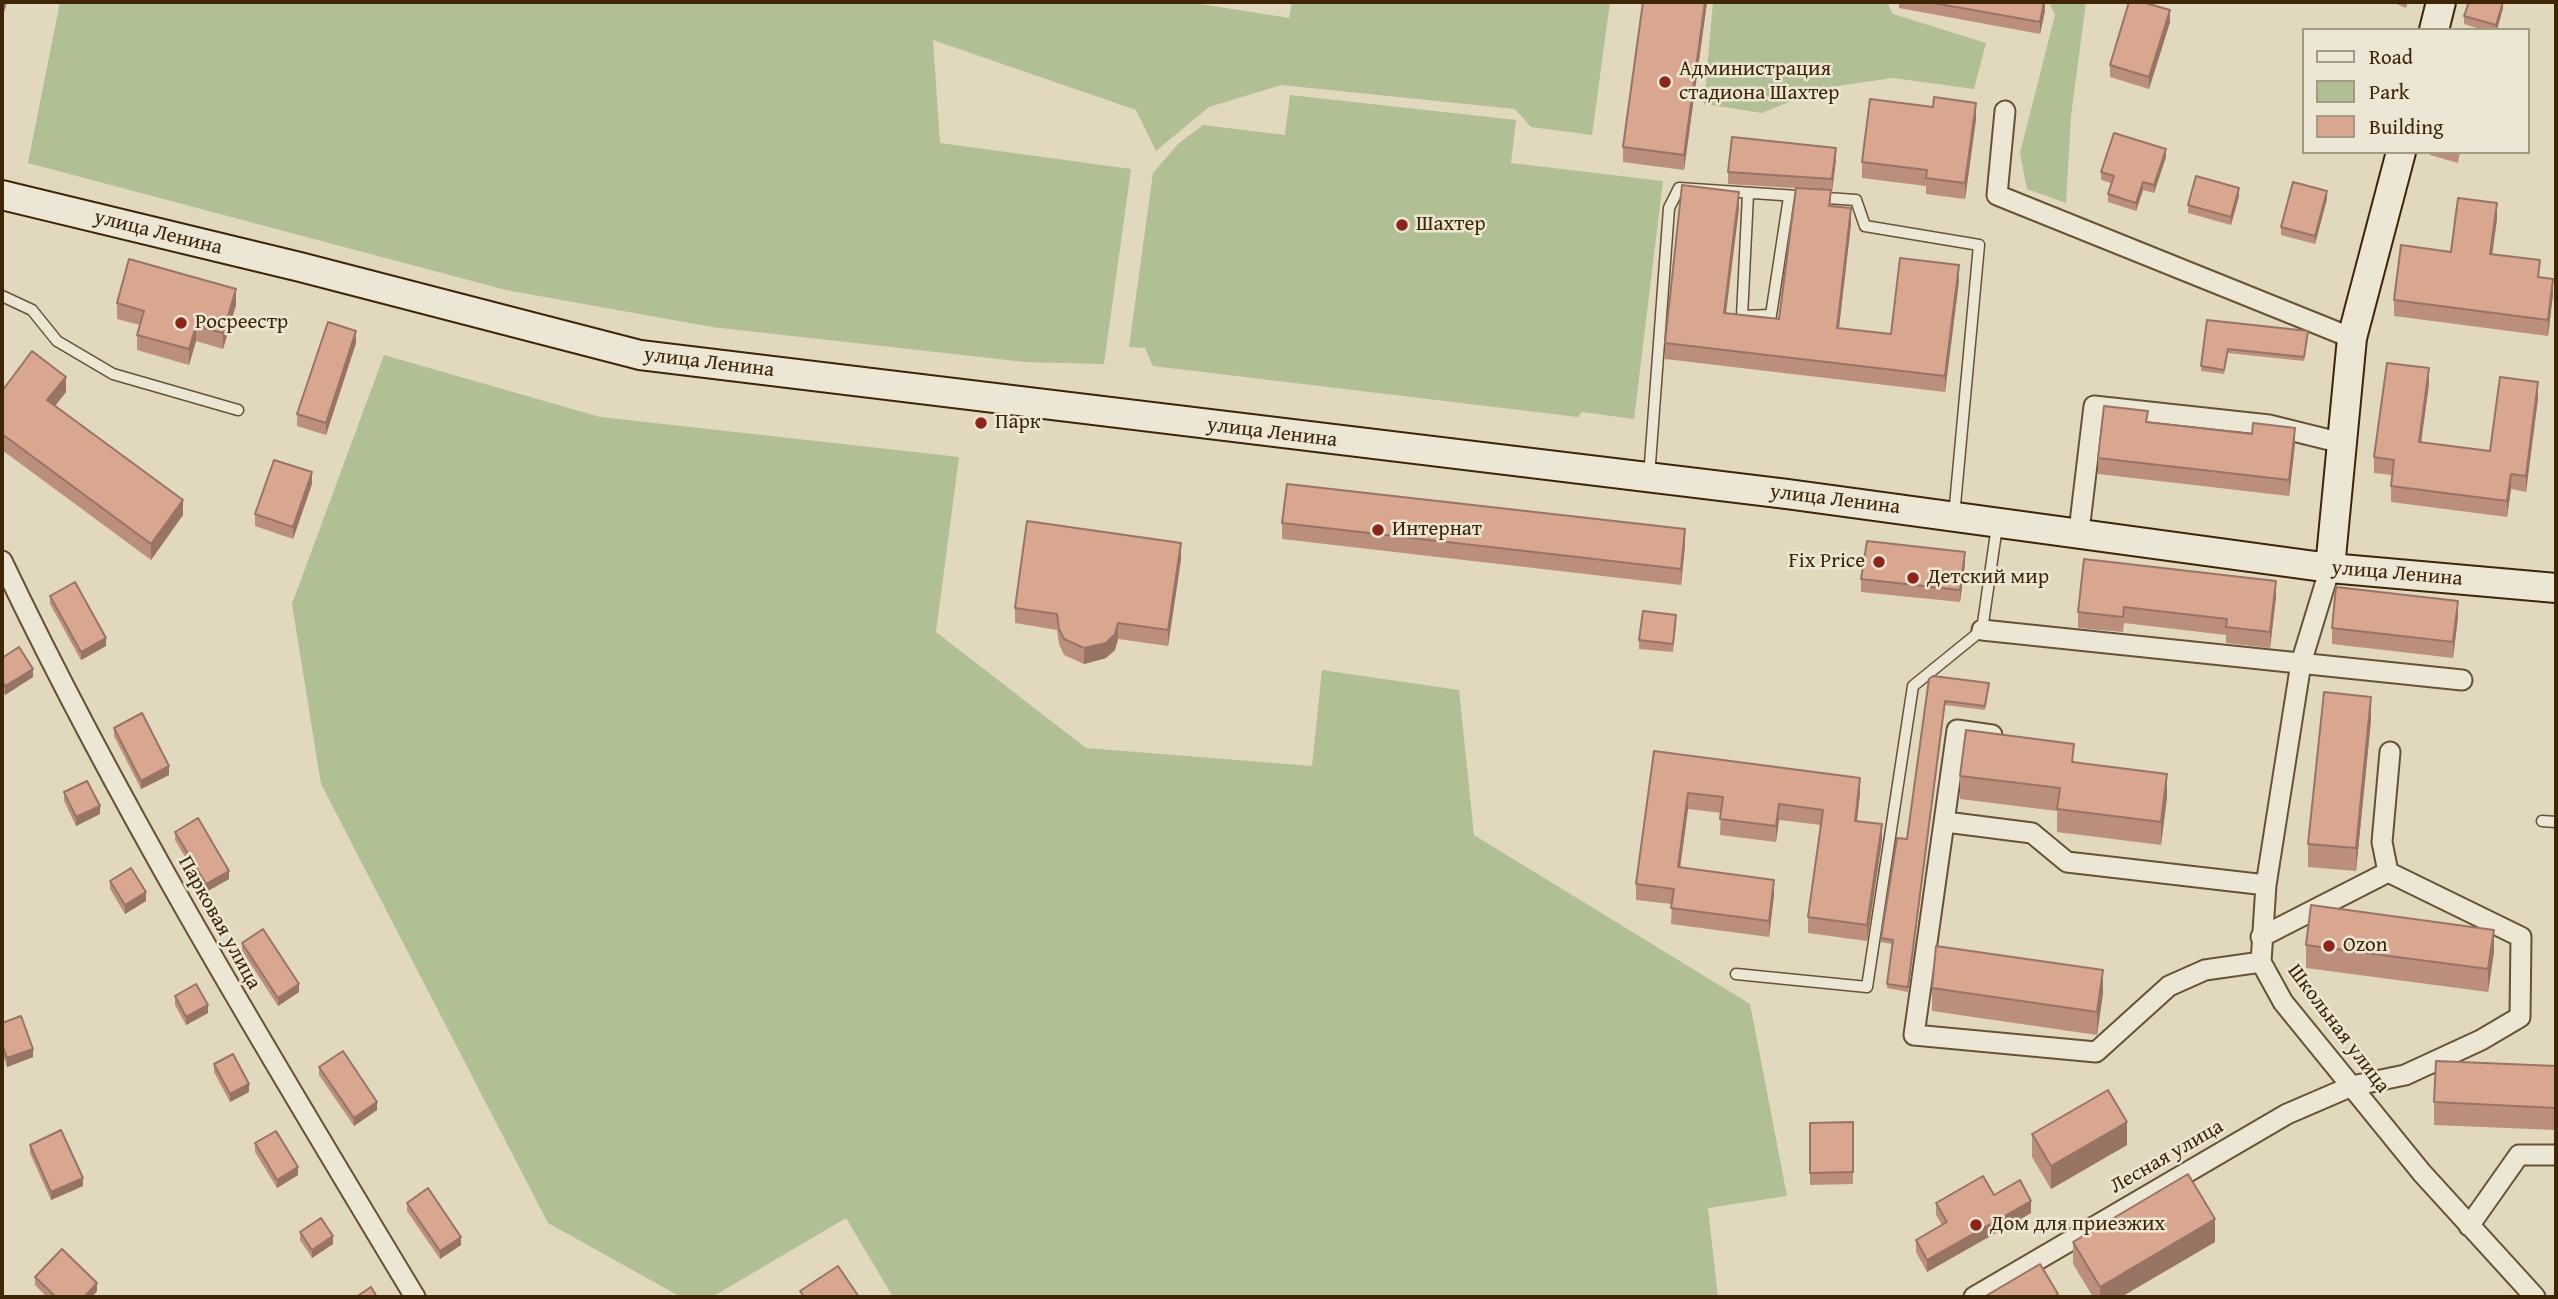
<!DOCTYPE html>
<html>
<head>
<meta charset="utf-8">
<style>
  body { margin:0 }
  #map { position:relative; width:2558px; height:1299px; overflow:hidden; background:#e2d8be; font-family:"Gentium Book Plus",serif }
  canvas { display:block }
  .frame { position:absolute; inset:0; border:4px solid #3e2505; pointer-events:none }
  .legend { position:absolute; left:2302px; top:28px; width:228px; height:126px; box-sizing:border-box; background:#ece6d5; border:2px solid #a69982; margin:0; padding:9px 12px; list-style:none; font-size:21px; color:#3e2505 }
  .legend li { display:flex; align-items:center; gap:14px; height:35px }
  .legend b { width:35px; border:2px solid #a69982 }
</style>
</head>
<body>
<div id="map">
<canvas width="2558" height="1299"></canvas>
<div class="frame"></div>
<ul class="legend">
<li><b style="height:9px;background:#ece6d5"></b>Road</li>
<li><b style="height:19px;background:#b0bf94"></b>Park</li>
<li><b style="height:19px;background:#d9a690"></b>Building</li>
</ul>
</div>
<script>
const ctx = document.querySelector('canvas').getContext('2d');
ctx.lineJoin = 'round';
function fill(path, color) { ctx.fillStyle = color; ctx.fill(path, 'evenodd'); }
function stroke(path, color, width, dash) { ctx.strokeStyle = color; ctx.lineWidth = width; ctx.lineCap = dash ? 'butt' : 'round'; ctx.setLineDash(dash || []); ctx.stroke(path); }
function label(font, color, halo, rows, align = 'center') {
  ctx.font = font + ' "Gentium Book Plus",serif'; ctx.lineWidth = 5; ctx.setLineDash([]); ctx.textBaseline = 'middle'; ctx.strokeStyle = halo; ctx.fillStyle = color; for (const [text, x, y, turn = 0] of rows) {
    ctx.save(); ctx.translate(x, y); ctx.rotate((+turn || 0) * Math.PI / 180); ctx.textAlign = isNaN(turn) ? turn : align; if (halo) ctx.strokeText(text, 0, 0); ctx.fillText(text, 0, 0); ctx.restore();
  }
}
fill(new Path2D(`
  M60 2H1188L1289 18 1292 2H1610L1592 135 1531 127 1515 109 1281 85 1209 107 1156 151 1136 110 933 40 940 143 1131 169 1104 364 1025 362 712 327 506 290 28 163Z
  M1713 2H1887L1893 14 1986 43 1974 89 1893 78 1823 88 1762 113 1704 104Z
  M2049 2H2086L2071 116 2066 203 2027 189 2020 153 2055 15Z
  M1290 95 1516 120 1511 163 1663 181 1634 419 1582 412 1578 417 1153 366 1145 348 1129 347 1153 173 1178 144 1203 125 1285 135Z
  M384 355 600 417 959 457 936 632 1086 748 1312 766 1322 670 1459 690 1474 835 1750 1004 1787 1196 1708 1208 1718 1297H893L846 1218 712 1297H681L548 1223 321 784 292 604Z`), '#b0bf94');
const lane = new Path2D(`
  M1748 194 1742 316 1771 315 1789 197
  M2 296 32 310 57 341 113 374 238 410
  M1649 477 1669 208 1679 188 1856 200 1865 226 1979 245 1954 516
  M2542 821 2556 822
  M1736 974 1867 987 1913 686 1982 630 1997 526`);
const street = new Path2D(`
  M2005 111 1997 195 2352 338
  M2079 531 2094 406 2269 425 2342 443
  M2 561C123 815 270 1056 415 1297
  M2330 568 2301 663 2266 885 2261 962 2283 1002 2422 1173 2535 1297
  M1982 630 2462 680
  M1992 735 1957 730 1914 1035 2096 1052 2169 986 2205 970 2261 962
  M1946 822 2032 833 2067 862 2266 885
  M2261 937 2388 872
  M2469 1226 2519 1155H2556
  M1974 1297 2287 1114 2352 1086 2405 1075 2481 1040 2520 1017 2521 937 2388 872 2382 842 2390 752`);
const secondary = new Path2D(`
  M2434 30 2441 2
  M2 195 300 267 640 355 1787 494 2330 568 2556 588
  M2330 568 2352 338 2401 152`);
stroke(lane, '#675233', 13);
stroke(street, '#675233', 23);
stroke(secondary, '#3e2505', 32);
stroke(lane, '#ece6d5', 10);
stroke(street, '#ece6d5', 19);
stroke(secondary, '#ece6d5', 28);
fill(new Path2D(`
  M1643 2H1707L1684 170 1623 162V147Z
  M1899 2H2045V11L2040 34 1899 8Z
  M2392 2H2408L2406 8Z
  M2503 2V8L2497 30H2483L2464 24V16Z
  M2170 22 2149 89 2110 77V65Z
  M1933 107 1976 119 1965 199 1926 194V186L1862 178V162Z
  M2430 152H2460L2458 163 2430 155Z
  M2166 157 2154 193 2143 190 2136 211 2108 202V194L2111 183 2101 180V172Z
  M1836 160 1832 191H1831V206L1851 224 1839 328 1891 334 1959 281 1945 392 1665 359V343L1739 208 1726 313 1779 319 1795 188 1728 184V172Z
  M2239 196 2231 225 2188 213V205Z
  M2327 199 2315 244 2281 235V227Z
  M2497 219 2492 254 2540 277 2553 294 2548 336 2394 316V300L2451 252Z
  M117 303 236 305 223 349 196 341 189 365 137 350V335L140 325 117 319Z
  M2207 320 2308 335 2304 361 2228 353 2224 374 2201 371Z
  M356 343 326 435 297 426V414Z
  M2429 384 2421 442 2490 451 2538 398 2526 492 2511 489 2507 517 2391 502V486L2392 475 2374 473V457Z
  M2 391 66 392 55 406 183 515 151 560 2 450Z
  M2148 422 2295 444 2289 496 2098 474V458Z
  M312 484 293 539 255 526V514Z
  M1282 523 1685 545 1681 585 1282 539Z
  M1181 559 1168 646 1118 639 1115 650 1106 658 1084 664 1064 655 1059 644 1057 630 1015 623V608Z
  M2084 559 2276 597 2270 648 2226 643V635L2124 623 2123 632 2078 628V612Z
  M1965 564 1960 602 1861 592V579Z
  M50 596 106 646 81 660 50 604Z
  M2458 617 2453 658 2332 644V628Z
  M1676 623 1673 652 1639 649V640Z
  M2 658 33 677 5 695 2 688Z
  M1929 679 1989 687 1985 710 1945 705 1908 992 1887 988 1892 944 1881 942V938L1907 839Z
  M2371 720 2356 871 2308 867V844Z
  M114 728 169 775 141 789 114 736Z
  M1654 751 1860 794 1857 821 1882 840 1867 941 1808 933V917L1821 825 1779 820 1776 842 1720 835 1721 813 1688 809 1680 867 1774 895 1769 937 1671 924 1672 904 1636 900V884Z
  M2074 763 2167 797 2161 845 2057 832V811L1960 799V776Z
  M64 792 100 814 76 826 64 801Z
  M175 832 229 879 206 892 175 840Z
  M110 881 146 901 125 914 110 889Z
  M242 943 299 992 278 1006 242 951Z
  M2306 945 2494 952 2488 992 2306 968Z
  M1932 988 2103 993 2097 1035 1932 1011Z
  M175 996 208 1013 186 1025 175 1005Z
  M2 1023 33 1057 7 1067 2 1052Z
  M214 1064 249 1092 230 1102 214 1072Z
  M2556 1066V1130L2434 1125V1102Z
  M319 1067 377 1110 354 1126 319 1075Z
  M1853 1122V1184L1810 1185V1123Z
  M2032 1134 2127 1145 2051 1189 2032 1157Z
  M255 1143 298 1175 277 1188 255 1152Z
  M30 1145 83 1186 51 1200 30 1153Z
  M1994 1195 2031 1213 1927 1272 1916 1252V1240L1942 1225 1936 1215V1203Z
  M407 1203 461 1245 440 1259 407 1211Z
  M300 1232 333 1244 312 1258 300 1240Z
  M2073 1242H2215L2121 1297H2093L2073 1264Z
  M35 1277 97 1291 92 1297H47L35 1285Z`), '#bb8f7c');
fill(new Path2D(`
  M4 2H7L2 20V8Z
  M1705 2H1707L1684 170V155Z
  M2045 2V11L2040 34V22Z
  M2503 2V8L2497 30H2496V25Z
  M2170 10V22L2149 89V77Z
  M1976 103V119L1965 199V183Z
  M1836 148V160L1832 191V179Z
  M2166 149V157L2154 193V185Z
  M2143 182V190L2136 211V203Z
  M2239 188V196L2231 225V217Z
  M2327 191V199L2315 244V236Z
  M1739 192V208L1724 328V313Z
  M2497 203V219L2490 270V254Z
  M1851 208V224L1837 344V328Z
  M1959 265V281L1945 392V376Z
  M2553 279V294L2548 336V320Z
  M236 289V305L223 349V333Z
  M196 326V341L189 365V349Z
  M356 331V343L326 435V423Z
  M2429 368V384L2419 457V442Z
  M66 377V392L47 416V400Z
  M2538 382V398L2526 492V476Z
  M2295 428V444L2289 496V480Z
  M312 472V484L293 539V527Z
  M2511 474V489L2507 517V501Z
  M183 500V515L151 560V544Z
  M1685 529V545L1681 585V569Z
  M1181 543V559L1168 646V630Z
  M1965 552V564L1960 602V590Z
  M2276 581V597L2270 648V632Z
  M2458 601V617L2453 658V642Z
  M1118 623V639L1115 650 1106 658 1084 664V648Z
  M106 638V646L81 660V652Z
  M33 669V677L5 695V686Z
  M2371 697V720L2356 871V848Z
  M169 766V775L141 789V781Z
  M2167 774V797L2161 845V822Z
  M1860 778V794L1855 837V821Z
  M1688 793V809L1678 883V867Z
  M1779 804V820L1776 842V826Z
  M100 806V814L76 826V817Z
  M1882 824V840L1867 941V925Z
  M229 871V879L206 892V884Z
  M1774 880V895L1769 937V921Z
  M146 892V901L125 914V905Z
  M2494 930V952L2488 992V969Z
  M2103 970V993L2097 1035V1012Z
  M299 984V992L278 1006V998Z
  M208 1005V1013L186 1025V1017Z
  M33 1049V1057L7 1067V1058Z
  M249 1084V1092L230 1102V1094Z
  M377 1102V1110L354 1126V1118Z
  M2127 1122V1145L2051 1189V1166Z
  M298 1167V1175L277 1188V1180Z
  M83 1178V1186L51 1200V1192Z
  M2031 1201V1213L1927 1272V1260Z
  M2215 1219V1242L2121 1297H2100V1287Z
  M333 1236V1244L312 1258V1250Z
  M461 1237V1245L440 1259V1251Z
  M97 1283V1291L92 1297H84Z`), '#987465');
const building = new Path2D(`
  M1643 2H1705L1684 155 1623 147Z
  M1928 2H2044L2040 22Z
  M2129 2H2142L2170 10 2149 77 2110 65Z
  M2469 2H2503L2496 25 2464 16Z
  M1934 97 1976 103 1965 183 1926 178 1927 170 1862 162 1870 99 1933 107Z
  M2114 133 2166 149 2154 185 2143 182 2136 203 2108 194 2114 176 2101 172Z
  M1732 137 1836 148 1832 179 1728 172Z
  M2196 176 2239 188 2231 217 2188 205Z
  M2293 182 2327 191 2315 236 2281 227Z
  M1682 185 1739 192 1724 313 1779 319 1796 188 1831 190 1829 206 1851 208 1837 328 1891 334 1900 258 1959 265 1945 376 1665 343Z
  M2458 198 2497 203 2490 254 2540 260 2538 277 2553 279 2548 320 2394 300 2401 245 2451 252Z
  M129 259 236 289 223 333 196 326 189 349 137 335 144 311 117 303Z
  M2207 320 2308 331 2304 357 2228 349 2224 370 2201 366Z
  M328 322 356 331 326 423 297 414Z
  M32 351 66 377 47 400 183 500 151 544 2 434V391Z
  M2387 363 2429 368 2419 442 2490 451 2500 377 2538 382 2526 476 2511 474 2507 501 2391 486 2394 460 2374 457Z
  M2104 406 2148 411 2146 422 2252 434 2253 423 2295 428 2289 480 2098 458Z
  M274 460 312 472 293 527 255 514Z
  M1287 484 1685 529 1681 569 1282 523Z
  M1027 521 1181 543 1168 630 1118 623 1115 634 1106 643 1084 648 1064 639 1059 629 1057 614 1015 608Z
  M1867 541 1965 552 1960 590 1861 579Z
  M2084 559 2276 581 2270 632 2226 627 2227 619 2124 607 2123 617 2078 612Z
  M75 582 106 638 81 652 50 596Z
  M2336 587 2458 601 2453 642 2332 628Z
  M1643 611 1676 615 1673 644 1639 640Z
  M19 647 33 669 5 686 2 680V658Z
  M1933 676 1989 683 1985 706 1945 701 1908 987 1887 984 1893 940 1881 938 1897 838 1907 839 1929 679Z
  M2324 692 2371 697 2356 848 2308 844Z
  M142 713 169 766 141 781 114 728Z
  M1966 730 2074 744 2072 762 2167 774 2161 822 2057 809 2060 788 1960 776Z
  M1654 751 1860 778 1855 821 1882 824 1867 925 1808 917 1823 810 1779 804 1776 826 1720 819 1723 797 1688 793 1678 867 1774 880 1769 921 1671 908 1674 889 1636 884Z
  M87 781 100 806 76 817 64 792Z
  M198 818 229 871 206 884 175 832Z
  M131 868 146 892 125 905 110 881Z
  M2311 905 2494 930 2488 969 2306 945Z
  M263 929 299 984 278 998 242 943Z
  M1936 946 2103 970 2097 1012 1932 988Z
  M196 984 208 1005 186 1017 175 996Z
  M21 1016 33 1049 7 1058 2 1044V1023Z
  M343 1051 377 1102 354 1118 319 1067Z
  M233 1054 249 1084 230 1094 214 1064Z
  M2436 1061 2556 1066V1108L2434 1102Z
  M2108 1090 2127 1122 2051 1166 2032 1134Z
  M1853 1122V1172L1810 1173V1123Z
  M61 1130 83 1178 51 1192 30 1145Z
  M276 1131 298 1167 277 1180 255 1143Z
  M2188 1174 2215 1219 2100 1287 2073 1242Z
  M1983 1176 1994 1195 2020 1180 2031 1201 1927 1260 1916 1240 1947 1222 1936 1203Z
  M428 1188 461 1237 440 1251 407 1203Z
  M321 1218 333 1236 312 1250 300 1232Z
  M62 1249 97 1283 84 1297H56L35 1277Z
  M2040 1264 2058 1294 2053 1297H1984Z
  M838 1266 859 1297H804L800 1291Z
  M371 1287 377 1297H356Z`);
fill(building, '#d9a690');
stroke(building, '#987465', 2);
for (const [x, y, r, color] of [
  [1665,82,7,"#8f2418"],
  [1402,225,7,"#8f2418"],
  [181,323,7,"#8f2418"],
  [981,423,7,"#8f2418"],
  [1378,530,7,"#8f2418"],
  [1879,562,7,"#8f2418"],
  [1913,578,7,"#8f2418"],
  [2329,946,7,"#8f2418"],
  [1976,1225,7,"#8f2418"]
]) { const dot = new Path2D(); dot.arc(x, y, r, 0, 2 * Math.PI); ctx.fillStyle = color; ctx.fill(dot); stroke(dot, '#ece6d5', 2.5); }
label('21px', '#3e2505', '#ece6d5', [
  ["Администрация",1679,70],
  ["стадиона Шахтер",1679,94],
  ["Шахтер",1416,225],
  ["Росреестр",195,323],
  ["Парк",995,423],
  ["Интернат",1392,530],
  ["Fix Price",1865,562,"right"],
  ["Детский мир",1927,578],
  ["Ozon",2343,946],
  ["Дом для приезжих",1990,1225]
], 'left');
label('21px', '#3e2505', '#ece6d5', [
  ["улица Ленина",158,233,14],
  ["улица Ленина",709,363,7],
  ["улица Ленина",1272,433,7],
  ["улица Ленина",1835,500,7],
  ["улица Ленина",2397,574,5],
  ["Парковая улица",219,923,61],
  ["Школьная улица",2338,1029,53],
  ["Лесная улица",2167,1157,-30]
]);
</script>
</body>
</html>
